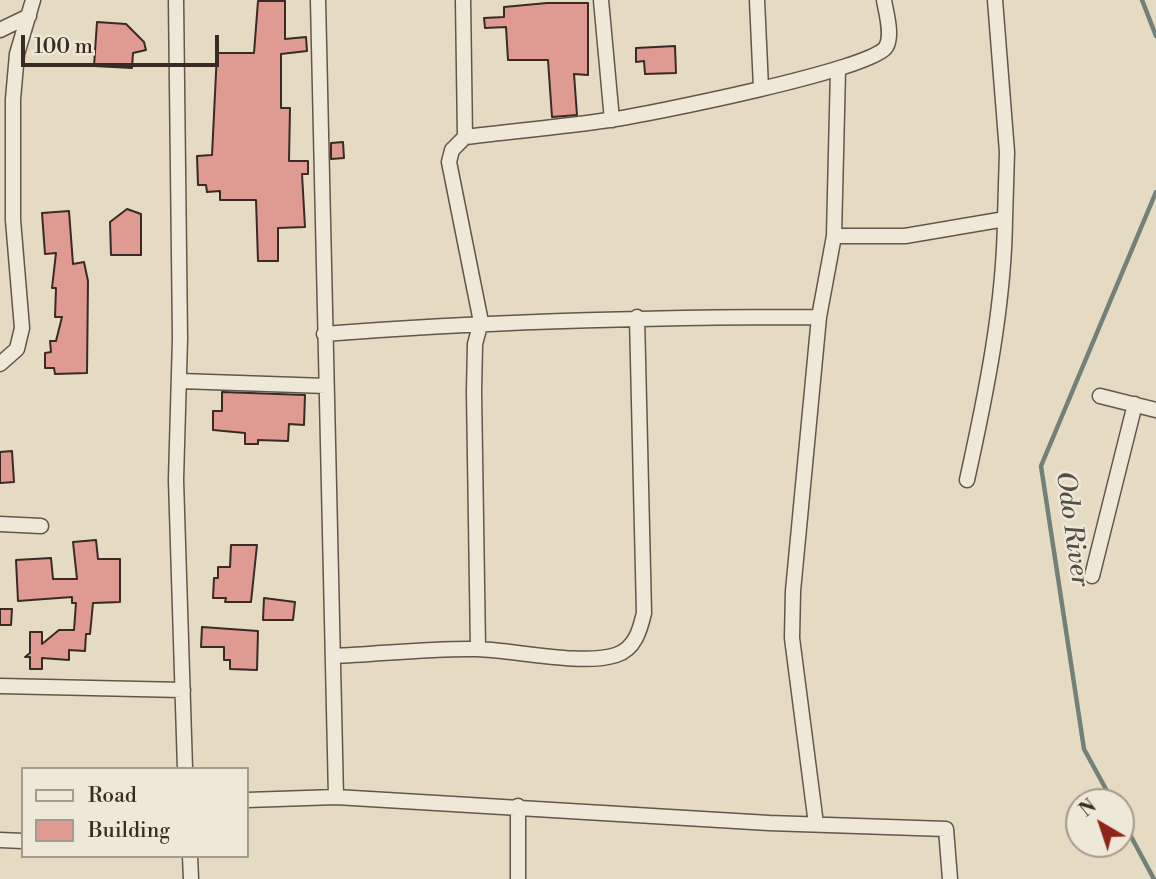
<!DOCTYPE html>
<html>
<head>
<meta charset="utf-8">
<style>
  body { margin:0 }
  #map { position:relative; width:1156px; height:879px; overflow:hidden; background:#e4dbc2; font-family:"Libre Bodoni",serif }
  canvas { display:block }
  .legend { position:absolute; left:21px; top:767px; width:228px; height:91px; box-sizing:border-box; background:#ede8d7; border:2px solid #a59c8f; margin:0; padding:9px 12px; list-style:none; font-size:21px; color:#3a2a24 }
  .legend li { display:flex; align-items:center; gap:14px; height:35px }
  .legend b { width:35px; border:2px solid #a59c8f }
  .north { position:absolute; left:1065px; top:788px; width:70px; height:70px; box-sizing:border-box; background:#ede8d7; border:2px solid #a59c8f; border-radius:50%; rotate:321deg; font-size:19px; font-weight:700; line-height:28px; text-align:center; color:#3a2a24 }
  .north::after { content:''; display:block; margin:auto; width:24px; height:32px; background:#8f2418; clip-path:polygon(50% 0,100% 100%,50% 72%,0 100%) }
  .scale { position:absolute; left:21px; top:35px; width:198px; height:32px; box-sizing:border-box; border:4px solid #3a2a24; border-top:0; padding-left:9px; font-size:21px; line-height:24px; white-space:nowrap; color:#3a2a24; -webkit-text-stroke:5px #ede8d7; paint-order:stroke }
</style>
</head>
<body>
<div id="map">
<canvas width="1156" height="879"></canvas>
<ul class="legend">
<li><b style="height:9px;background:#ede8d7"></b>Road</li>
<li><b style="height:19px;background:#df9a91"></b>Building</li>
</ul>
<div class="north">N</div>
<div class="scale">100 m</div>
</div>
<script>
const ctx = document.querySelector('canvas').getContext('2d');
ctx.lineJoin = 'round';
function stroke(path, color, width, dash) { ctx.strokeStyle = color; ctx.lineWidth = width; ctx.lineCap = dash ? 'butt' : 'round'; ctx.setLineDash(dash || []); ctx.stroke(path); }
function fill(path, color) { ctx.fillStyle = color; ctx.fill(path, 'evenodd'); }
function label(font, color, halo, rows, align = 'center') {
  ctx.font = font + ' "Libre Bodoni",serif'; ctx.lineWidth = 5; ctx.setLineDash([]); ctx.textBaseline = 'middle'; ctx.strokeStyle = halo; ctx.fillStyle = color; for (const [text, x, y, turn = 0] of rows) {
    ctx.save(); ctx.translate(x, y); ctx.rotate((+turn || 0) * Math.PI / 180); ctx.textAlign = isNaN(turn) ? turn : align; if (halo) ctx.strokeText(text, 0, 0); ctx.fillText(text, 0, 0); ctx.restore();
  }
}
stroke(new Path2D(`
  M1142 0 1156 36
  M1113 802 1084 749 1041 466 1156 192
  M1121 818 1154 879`), '#71817a', 4.5);
const building = new Path2D(`
  M258 1H285V39L306 37 307 51 281 54V108H290L289 161H308V174H302L305 227 278 228V261H258L256 200H220V191L207 192 206 185H198L197 156 212 155 217 53H254Z
  M547 3H588V75L574 74 577 115 552 117 548 60H508L506 27 485 28 484 18 504 17V7Z
  M97 22 126 24 144 42 146 50 133 53 132 68 94 66Z
  M675 46 676 73 645 74 644 61 636 62V48Z
  M343 142 344 158 331 159V143Z
  M127 209 141 214V255H111L110 222Z
  M69 211 73 264 84 262 88 281 87 373 55 374 54 368H45V353L51 352 50 341H56L62 317H55L56 288H52L56 253 45 254 42 213Z
  M222 392 305 395 304 425 289 424 288 441 258 440V444H245V433L213 430V411H222Z
  M12 451 14 482 0 483V452Z
  M96 540 98 559H120V602L93 603 90 634H86L85 651 69 650V660L42 658V669H30V657H25L30 653V632H42V644L59 630H74L76 603H72V597L18 601 16 560 51 558 53 579H77L73 542Z
  M231 545H257L251 602H225L226 598H213L214 578H218V567H230Z
  M264 598 295 602 293 620H263Z
  M0 609H12L11 625H0Z
  M202 627 258 631 257 670 230 669V660H224V647H201Z`);
fill(building, '#df9a91');
stroke(building, '#3a2a24', 2);
const street = new Path2D(`
  M176 0 180 338 176 480 185 769
  M318 0 336 797
  M463 0 465 137 452 150 449 162 481 322 475 344 474 392 478 649
  M601 0 612 120
  M757 0 761 88
  M995 0 1007 152 1005 219
  M0 30 29 16
  M465 137C513 131 561 127 609 120 645 115 875 69 886 47 893 35 886 13 884 0
  M834 236H905L1005 219C1004 306 986 394 967 480
  M324 334C489 321 653 317 819 317
  M0 364 17 349 22 328 13 220V99L17 54 33 0
  M180 381 326 386
  M1100 396 1156 410
  M0 524 41 526
  M1092 576 1135 404
  M333 656C381 654 430 648 477 649 514 650 582 666 616 655 635 649 640 630 644 613L637 317
  M0 686 183 690
  M247 800 336 797 769 823 946 829 950 879
  M518 806V879
  M816 824 792 638 793 591 819 317 834 236 838 70
  M0 840 23 841
  M190 856 191 879`);
stroke(street, '#64564c', 17);
stroke(street, '#ede8d7', 14);
label('italic 26px', '#514e48', '#ede8d7', [
  ["Odo River",1071,529,82]
]);
</script>
</body>
</html>
